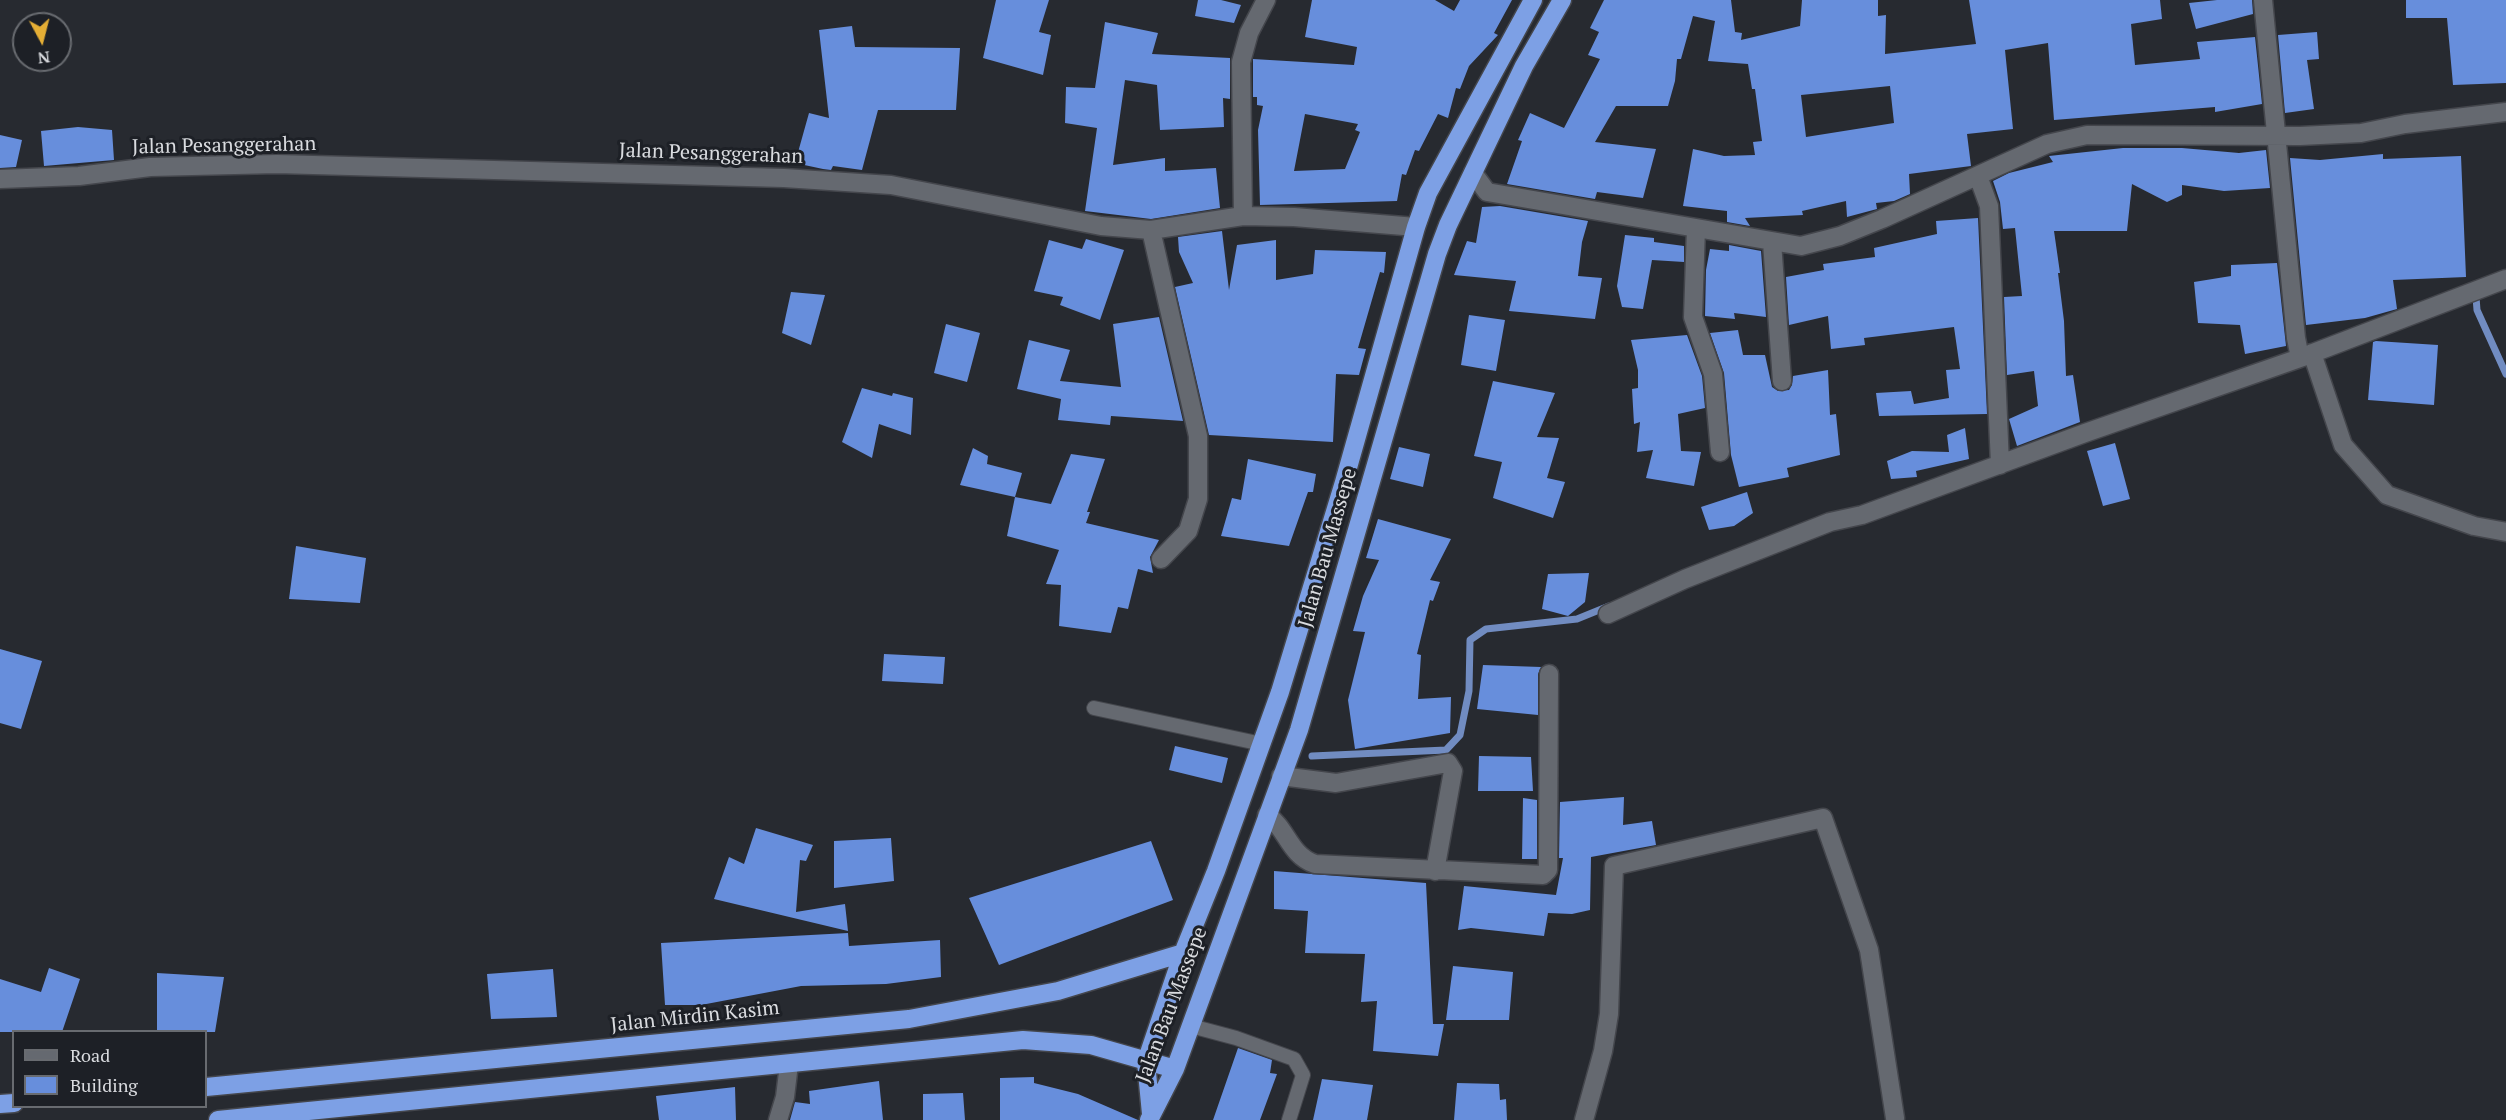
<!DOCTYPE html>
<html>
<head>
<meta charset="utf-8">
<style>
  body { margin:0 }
  #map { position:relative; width:2506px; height:1120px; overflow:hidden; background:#272a30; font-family:"PT Serif",serif }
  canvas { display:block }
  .legend { position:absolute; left:12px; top:1030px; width:195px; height:78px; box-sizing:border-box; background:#1d2026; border:2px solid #686b70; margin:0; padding:8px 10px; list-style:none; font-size:18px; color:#d9dbdf }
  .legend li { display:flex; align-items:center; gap:12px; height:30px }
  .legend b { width:30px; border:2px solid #686b70 }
  .north { position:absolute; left:12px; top:12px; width:60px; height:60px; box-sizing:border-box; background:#1d2026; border:2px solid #686b70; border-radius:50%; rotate:173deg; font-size:16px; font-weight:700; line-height:24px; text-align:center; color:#d9dbdf }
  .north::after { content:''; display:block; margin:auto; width:21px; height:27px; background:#e4ae35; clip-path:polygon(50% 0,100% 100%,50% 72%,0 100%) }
</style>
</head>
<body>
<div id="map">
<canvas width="2506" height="1120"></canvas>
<ul class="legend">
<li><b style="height:8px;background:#656970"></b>Road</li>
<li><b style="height:16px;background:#678edc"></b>Building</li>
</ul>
<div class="north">N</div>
</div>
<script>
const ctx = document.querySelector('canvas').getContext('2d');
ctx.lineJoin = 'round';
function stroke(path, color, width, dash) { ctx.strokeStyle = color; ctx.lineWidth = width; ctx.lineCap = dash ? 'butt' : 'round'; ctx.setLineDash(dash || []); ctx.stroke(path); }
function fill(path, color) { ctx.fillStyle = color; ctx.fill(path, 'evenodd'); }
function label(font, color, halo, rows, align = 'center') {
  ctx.font = font + ' "PT Serif",serif'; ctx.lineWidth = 6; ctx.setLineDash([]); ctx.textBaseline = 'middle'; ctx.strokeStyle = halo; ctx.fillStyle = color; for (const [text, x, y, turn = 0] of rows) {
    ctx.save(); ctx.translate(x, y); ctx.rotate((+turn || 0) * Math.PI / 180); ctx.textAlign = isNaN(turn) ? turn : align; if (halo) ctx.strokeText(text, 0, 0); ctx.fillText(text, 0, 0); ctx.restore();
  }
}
stroke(new Path2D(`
  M2470 294 2476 297 2477 310 2506 374
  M1312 756 1446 750 1460 735 1469 691 1470 640 1486 629 1577 619 1609 606`), '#718cc1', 7);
fill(new Path2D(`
  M996 0H1049L1039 32 1051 35 1043 75 983 58Z
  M1198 0H1221L1241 5 1234 23 1195 16Z
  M1312 0H1435L1454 11 1460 0H1512L1494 33 1498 35 1469 66 1460 89 1456 88 1448 118 1438 114 1419 151 1415 150 1406 175 1402 174 1397 201 1260 205 1258 130 1263 106 1257 105V97H1253V59L1354 65 1357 47 1305 37ZM1305 114 1358 124 1355 130 1360 132 1345 169 1294 171Z
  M1604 0H1731L1735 32 1742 33 1741 40 1800 26 1802 0H1878V16L1886 15 1885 54 1976 44 1969 0H2160L2162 19 2131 24 2135 65 2200 59 2197 42 2255 37 2262 104 2215 112V107L2054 120 2048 43 2005 50 2013 129 1967 134 1971 166 1909 174 1910 194 1894 201 1876 203 1877 209 1847 217 1846 201 1802 211 1803 215 1745 218 1750 226 1727 222V211L1683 206 1693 149 1724 156 1755 155 1753 142 1762 141 1755 89H1752L1748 64 1708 61 1715 21 1693 16 1681 59H1677L1675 81 1668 106H1616L1595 142 1656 149 1643 198 1597 192 1595 199 1507 184 1522 141 1518 140 1530 113 1564 128 1600 59 1588 55 1599 32 1590 28ZM1890 86 1894 123 1806 137 1801 95Z
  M2217 0H2252L2253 14 2196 29 2189 3Z
  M2406 0H2506V83L2453 85 2447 18H2406Z
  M1105 22 1158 33 1152 54 1230 58V99L1223 98 1224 127 1160 130 1157 85 1125 80 1113 165 1165 158V171L1216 168 1220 208 1151 219 1085 211 1097 128 1065 123 1066 87 1095 88Z
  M852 26 855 47 960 48 956 110H878L862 170 833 166 831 170 823 169 795 163 809 113 829 118 819 30Z
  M2317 32 2319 59 2307 60 2314 109 2285 113 2278 35Z
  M78 127 112 130 114 160 44 166 41 131Z
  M0 135 22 140 16 167 0 168Z
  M2123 148H2182L2239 153 2266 150 2270 188 2224 191 2182 185V195L2167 202 2132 184 2127 231H2054L2060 273H2058L2064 321 2066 376 2073 375 2080 422 2017 446 2009 419 2038 406 2034 371 2007 375 2004 297 2022 296 2015 228 2003 229 2000 202 1993 181 2009 173 2053 162 2049 156Z
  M2383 154V159L2461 156 2466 277 2393 280 2397 309 2365 318 2306 325 2290 158 2320 160Z
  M1500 206 1588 221 1582 242 1578 276 1602 278 1595 319 1509 311 1516 281 1454 275 1467 241 1476 243 1482 207Z
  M1978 218 1987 414 1879 416 1876 393 1911 391 1914 404 1949 398 1946 370 1960 369 1954 327 1864 338 1865 345 1831 349 1828 316 1789 325 1786 277 1824 270 1823 264 1875 257 1874 248 1937 234 1936 221Z
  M1222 231 1229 290 1237 245 1276 240V280L1313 274 1315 250 1386 252 1384 273 1380 272 1358 348 1366 349 1359 375 1336 374 1333 442 1209 435 1175 287 1193 283 1179 252 1178 237Z
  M1625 235 1654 238V242L1684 246V262L1652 260 1643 309 1622 307 1617 286Z
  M1086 239 1124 250 1100 320 1060 305 1063 297 1034 291 1049 240 1082 249Z
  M1729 245 1761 251 1766 317 1734 313 1735 319 1705 316 1706 270 1710 249 1729 251Z
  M2277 263 2286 346 2245 354 2240 325 2198 323 2194 282 2231 276V265Z
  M791 292 825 295 811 345 782 333Z
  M1469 315 1505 320 1496 371 1461 365Z
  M1159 317 1183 421 1111 416 1110 425 1058 420 1061 399 1017 389 1029 340 1070 350 1060 381 1121 387 1113 324Z
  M946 324 980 333 967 382 934 373Z
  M1738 330 1743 355H1765L1772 387 1778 391 1789 390 1792 385 1793 376 1828 370 1830 415 1836 414 1840 455 1787 468 1789 477 1739 487 1731 455 1724 373 1710 333Z
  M1687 335 1702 376 1705 408 1678 414 1681 451 1701 452 1694 486 1646 478 1653 450 1637 452 1640 422 1634 424 1632 389 1638 388V370L1631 340Z
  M2376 341 2438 345 2434 405 2368 400 2373 342Z
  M1493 381 1555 393 1537 437 1559 438 1547 478 1565 482 1553 518 1493 498 1502 462 1474 456Z
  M862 388 892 396 893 393 913 398 911 435 879 424 872 458 842 442Z
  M1965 428 1969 459 1916 471 1917 477 1891 479 1887 461 1912 451 1949 452 1947 435Z
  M2115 443 2130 499 2103 506 2087 451Z
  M1399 447 1430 454 1423 487 1390 479Z
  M973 448 988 456 987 464 1022 473 1015 497 960 485Z
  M1071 454 1105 459 1087 512H1090L1086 523 1159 540 1150 557 1153 573 1138 569 1128 609 1118 607 1111 633 1059 626 1061 585 1046 584 1059 550 1007 536 1015 497 1051 504Z
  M1248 459 1316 474 1313 492H1308L1289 546 1221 536 1232 498 1241 500Z
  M1747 492 1753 513 1734 526 1709 530 1701 507Z
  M1378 519 1451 539 1430 580 1440 582 1433 601 1430 600 1417 654 1421 655 1418 699 1451 697 1450 733 1355 749 1348 700 1365 632 1353 631 1363 596 1379 560 1366 558Z
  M296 546 366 558 360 603 289 599Z
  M1589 573 1585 602 1568 616 1542 609 1548 574Z
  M0 649 42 661 21 729 0 723Z
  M884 654 945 657 943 684 882 681Z
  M1483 665 1541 667 1538 674V715L1477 709Z
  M1175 746 1228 758 1222 783 1169 770Z
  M1479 756 1531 757 1533 791H1478Z
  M1624 797 1623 825 1652 821 1656 845 1591 857 1590 910 1572 914 1548 913 1544 936 1471 928 1458 930 1464 886 1556 895 1563 858H1559L1560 802Z
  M1523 798 1537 800V859H1522Z
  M756 828 813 845 806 861 800 860 796 912 845 904 848 931 714 899 729 857 744 864Z
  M891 838 894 881 834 888V841Z
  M1151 841 1173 900 999 965 969 898Z
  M1274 871 1426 883 1433 1024H1444L1438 1056 1373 1051 1377 1001 1361 1002 1365 954 1305 953 1308 911 1274 909Z
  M848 933 849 946 940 940 941 977 886 984 801 986 701 1005H665L661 943Z
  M1453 966 1513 972 1509 1020H1446Z
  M49 968 80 979 62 1032H0V979L41 992Z
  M553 969 557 1017 491 1019 487 974Z
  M157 973 224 977 215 1032H157Z
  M1238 1048 1272 1060 1270 1073 1277 1074 1260 1120H1213Z
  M1034 1077V1083L1078 1094 1138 1120H1000V1078Z
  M1322 1079 1373 1085 1367 1120H1313Z
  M879 1081 883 1120H790L795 1102 810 1104 809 1091Z
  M1457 1083 1499 1084 1500 1100 1506 1099 1507 1120H1454Z
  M735 1087 736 1120H659L656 1096Z
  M963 1093 965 1120H923V1094Z`), '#678edc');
const lane = new Path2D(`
  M1094 708 1262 744
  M1191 1026 1236 1038 1294 1059 1303 1075 1289 1120`);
const street = new Path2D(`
  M2263 0 2296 338 2300 358
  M1473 173 1487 192 1801 246 1840 236 1882 219 2047 144 2087 135 2300 136 2361 133 2405 124 2506 112
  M1978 176 1989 206 2000 465
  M0 179 79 176 150 167 277 164 784 178 891 185 1101 226 1151 230 1243 216 1294 217 1416 227
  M1243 216 1241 62 1249 33 1266 0
  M1696 228 1693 317 1713 374 1720 452
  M1151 230 1198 436V499L1188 531 1161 559
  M1772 242 1782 381
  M2312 353 2343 445 2387 495 2474 526 2506 532
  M1608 614 1685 579 1830 522 1862 515 2085 433 2300 358 2506 279
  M1281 776 1336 783 1448 763 1453 771 1435 871
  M1267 815C1287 828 1289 855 1315 864L1543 875 1548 870 1549 674
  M778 1120 785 1097 789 1064
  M1584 1120 1603 1051 1609 1014 1614 866 1823 818 1869 950 1895 1118`);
const highway = new Path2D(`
  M206 1087 909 1019 1058 991 1183 953
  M0 1104 14 1103
  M1151 1114 1146 1062 1183 953 1216 871 1280 692 1344 482 1416 227 1428 193 1533 0
  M218 1120 1023 1040 1091 1045 1175 1069
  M1149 1120 1175 1069 1299 730 1437 254 1448 225 1524 66 1562 0`);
stroke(lane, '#44464c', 16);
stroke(street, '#44464c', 21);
stroke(highway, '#44464c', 21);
stroke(lane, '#656970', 14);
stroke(street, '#656970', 18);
stroke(highway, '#7da0e5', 18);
label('20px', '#d9dbdf', '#1d2026', [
  ["Jalan Pesanggerahan",224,146,-1],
  ["Jalan Pesanggerahan",711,154,2],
  ["Jalan Bau Massepe",1328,548,-74],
  ["Jalan Bau Massepe",1172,1005,-69],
  ["Jalan Mirdin Kasim",695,1017,-6]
]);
</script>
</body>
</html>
